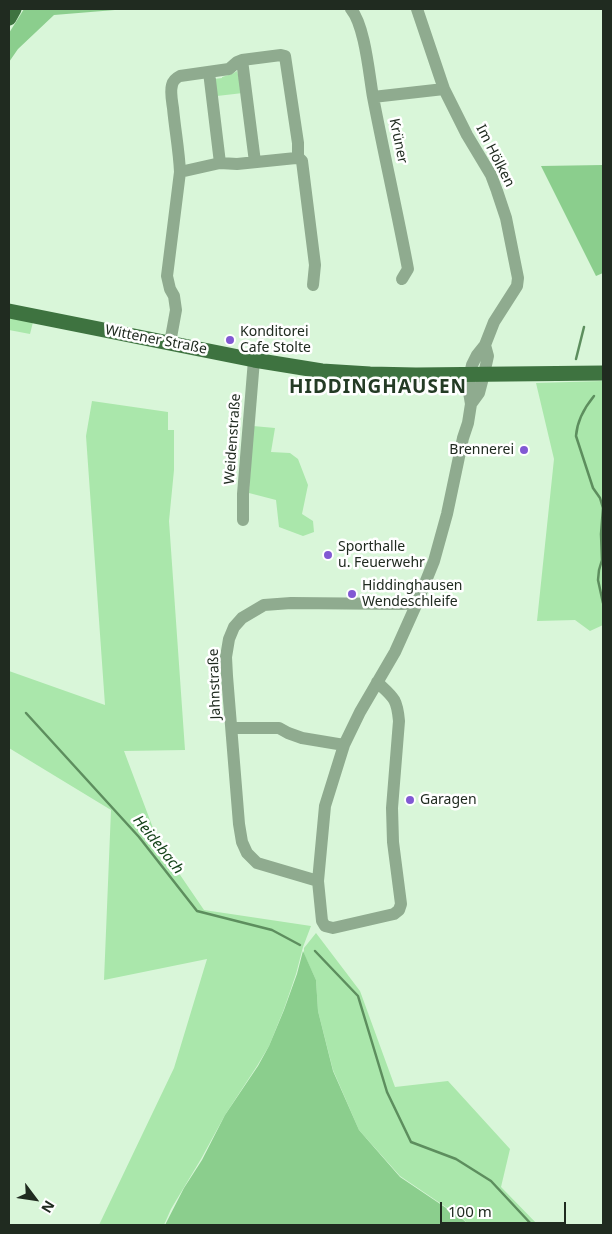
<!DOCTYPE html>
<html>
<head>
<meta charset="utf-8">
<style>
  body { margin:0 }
  #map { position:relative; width:612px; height:1234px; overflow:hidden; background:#d9f6d9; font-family:"Noto Sans",sans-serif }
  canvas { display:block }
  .frame { position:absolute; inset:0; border:10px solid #202b20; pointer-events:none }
  .north { position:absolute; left:10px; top:1174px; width:50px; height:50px; -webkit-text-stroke:4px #fff; paint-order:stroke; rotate:121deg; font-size:14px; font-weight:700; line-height:20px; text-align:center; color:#202b20 }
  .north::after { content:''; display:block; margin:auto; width:18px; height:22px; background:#202b20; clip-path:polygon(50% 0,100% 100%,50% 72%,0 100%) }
  .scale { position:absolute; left:440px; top:1202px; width:126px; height:22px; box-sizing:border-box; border:2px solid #202b20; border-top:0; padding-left:6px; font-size:15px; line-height:18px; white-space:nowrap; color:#202b20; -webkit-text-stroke:4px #fff; paint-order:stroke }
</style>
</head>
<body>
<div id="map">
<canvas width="612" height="1234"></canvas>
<div class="frame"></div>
<div class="north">N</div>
<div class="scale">100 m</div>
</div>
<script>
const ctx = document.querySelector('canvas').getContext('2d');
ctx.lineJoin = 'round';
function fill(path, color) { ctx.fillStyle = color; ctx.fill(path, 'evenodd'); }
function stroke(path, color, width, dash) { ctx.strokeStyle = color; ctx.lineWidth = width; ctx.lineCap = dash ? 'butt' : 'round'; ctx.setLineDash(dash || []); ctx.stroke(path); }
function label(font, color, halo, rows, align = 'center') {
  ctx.font = font + ' "Noto Sans",sans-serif'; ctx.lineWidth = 5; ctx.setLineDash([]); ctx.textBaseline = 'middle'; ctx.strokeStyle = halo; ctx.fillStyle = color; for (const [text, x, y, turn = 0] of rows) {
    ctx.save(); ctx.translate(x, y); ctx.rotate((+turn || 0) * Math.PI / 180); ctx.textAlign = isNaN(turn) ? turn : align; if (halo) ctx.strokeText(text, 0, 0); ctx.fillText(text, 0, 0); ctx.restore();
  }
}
fill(new Path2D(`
  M237 71 243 93 217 96 214 79 222 78V77L232 74Z
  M9 318 33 322 30 334 9 330Z
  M603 381V625L590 631 575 620 537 621 554 459 536 383Z
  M92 401 168 412V430H174V470L169 521 185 750 124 751 159 844 204 910 311 926 303 947 296 974 284 1009 269 1046 257 1066 225 1115 201 1159 171 1209 164 1225H99L174 1068 207 959 104 980 111 810 9 748V671L105 705 86 436Z
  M253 426 275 428 271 452 290 453 298 459 308 485 302 514 313 521 314 532 303 536 279 527 276 500 249 493Z
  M316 933 360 991 395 1087 448 1081 510 1149 501 1187 538 1225H469L462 1218 400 1176 359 1130 333 1070 318 1011 316 980 304 954V948Z`), '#aae7ab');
fill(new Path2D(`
  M24 9H127L54 15 18 49 9 62V33Z
  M603 165V273L596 276 541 166Z
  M303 951 316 980 318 1011 333 1071 359 1130 400 1177 461 1218 469 1225H165L184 1188 202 1160 225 1115 258 1066 269 1046 284 1010 297 974Z`), '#8bce8d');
stroke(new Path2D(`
  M576 359 584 327
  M594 396C585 407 577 421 576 436L593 488 600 498 603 508 601 534 602 560 599 570 598 580 603 603
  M26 713 139 837 197 911 272 930 300 945
  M315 951 358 996 387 1092 411 1142 456 1159 491 1181 532 1225`), '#5d8e5e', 2.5);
stroke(new Path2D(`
  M351 9C365 26 369 74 373 97 384 154 397 211 408 269L402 279
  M242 60 255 162
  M209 72 220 163
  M373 97 444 89
  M298 157 302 161 315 265 313 285
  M170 343 176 310 174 296 170 289 167 276 180 172C179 150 175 130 173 108 172 101 170 92 172 85 173 80 176 78 180 76L229 69 237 62 242 60 281 55 285 56 298 143V157L296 158 237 164 220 163 180 172
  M471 404 479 393 484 374 488 356 485 345
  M243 520V494L254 360
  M377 682C393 697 397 698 399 721L392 808 393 842 401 904 399 910 394 914 333 928 325 926 322 921 318 881 325 806 344 745 360 712 395 652 417 603 434 561 447 514 463 438 468 423 471 404 469 392 470 374 472 365 477 355 485 345 494 322 517 286 518 278 506 218 497 191 491 175 467 135 444 89 417 9
  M232 728H279L288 733 302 738 344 745
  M318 881 257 863 247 853 242 842 239 824 227 676 226 657 229 639 234 627 242 618 264 605 291 603 402 604 417 603`), '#8fab8f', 12);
stroke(new Path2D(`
  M9 18 14 9
  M9 311 254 360 322 371 370 374 416 375 603 373`), '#3e7340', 15);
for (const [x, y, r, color] of [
  [230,340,5,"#8159d3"],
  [524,450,5,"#8159d3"],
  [328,555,5,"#8159d3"],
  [352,594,5,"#8159d3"],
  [410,800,5,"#8159d3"]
]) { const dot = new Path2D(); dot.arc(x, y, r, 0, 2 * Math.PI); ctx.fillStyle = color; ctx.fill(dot); stroke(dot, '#fff', 2); }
label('14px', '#202b20', '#fff', [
  ["Krüner",398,141,78],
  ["Im Hölken",495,156,63],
  ["Wittener Straße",156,340,11],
  ["Weidenstraße",233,439,-86],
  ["Jahnstraße",215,684,-92]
]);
label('14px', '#202b20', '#fff', [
  ["Konditorei",240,332],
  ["Cafe Stolte",240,348],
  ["Brennerei",514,450,"right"],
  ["Sporthalle",338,547],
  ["u. Feuerwehr",338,563],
  ["Hiddinghausen",362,586],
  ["Wendeschleife",362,602],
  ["Garagen",420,800]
], 'left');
label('italic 15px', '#144319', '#fff', [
  ["Heidebach",158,845,51]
]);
ctx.letterSpacing = '1px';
label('bold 19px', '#243b25', '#fff', [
  ["HIDDINGHAUSEN",378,388]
]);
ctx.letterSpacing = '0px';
</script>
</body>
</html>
